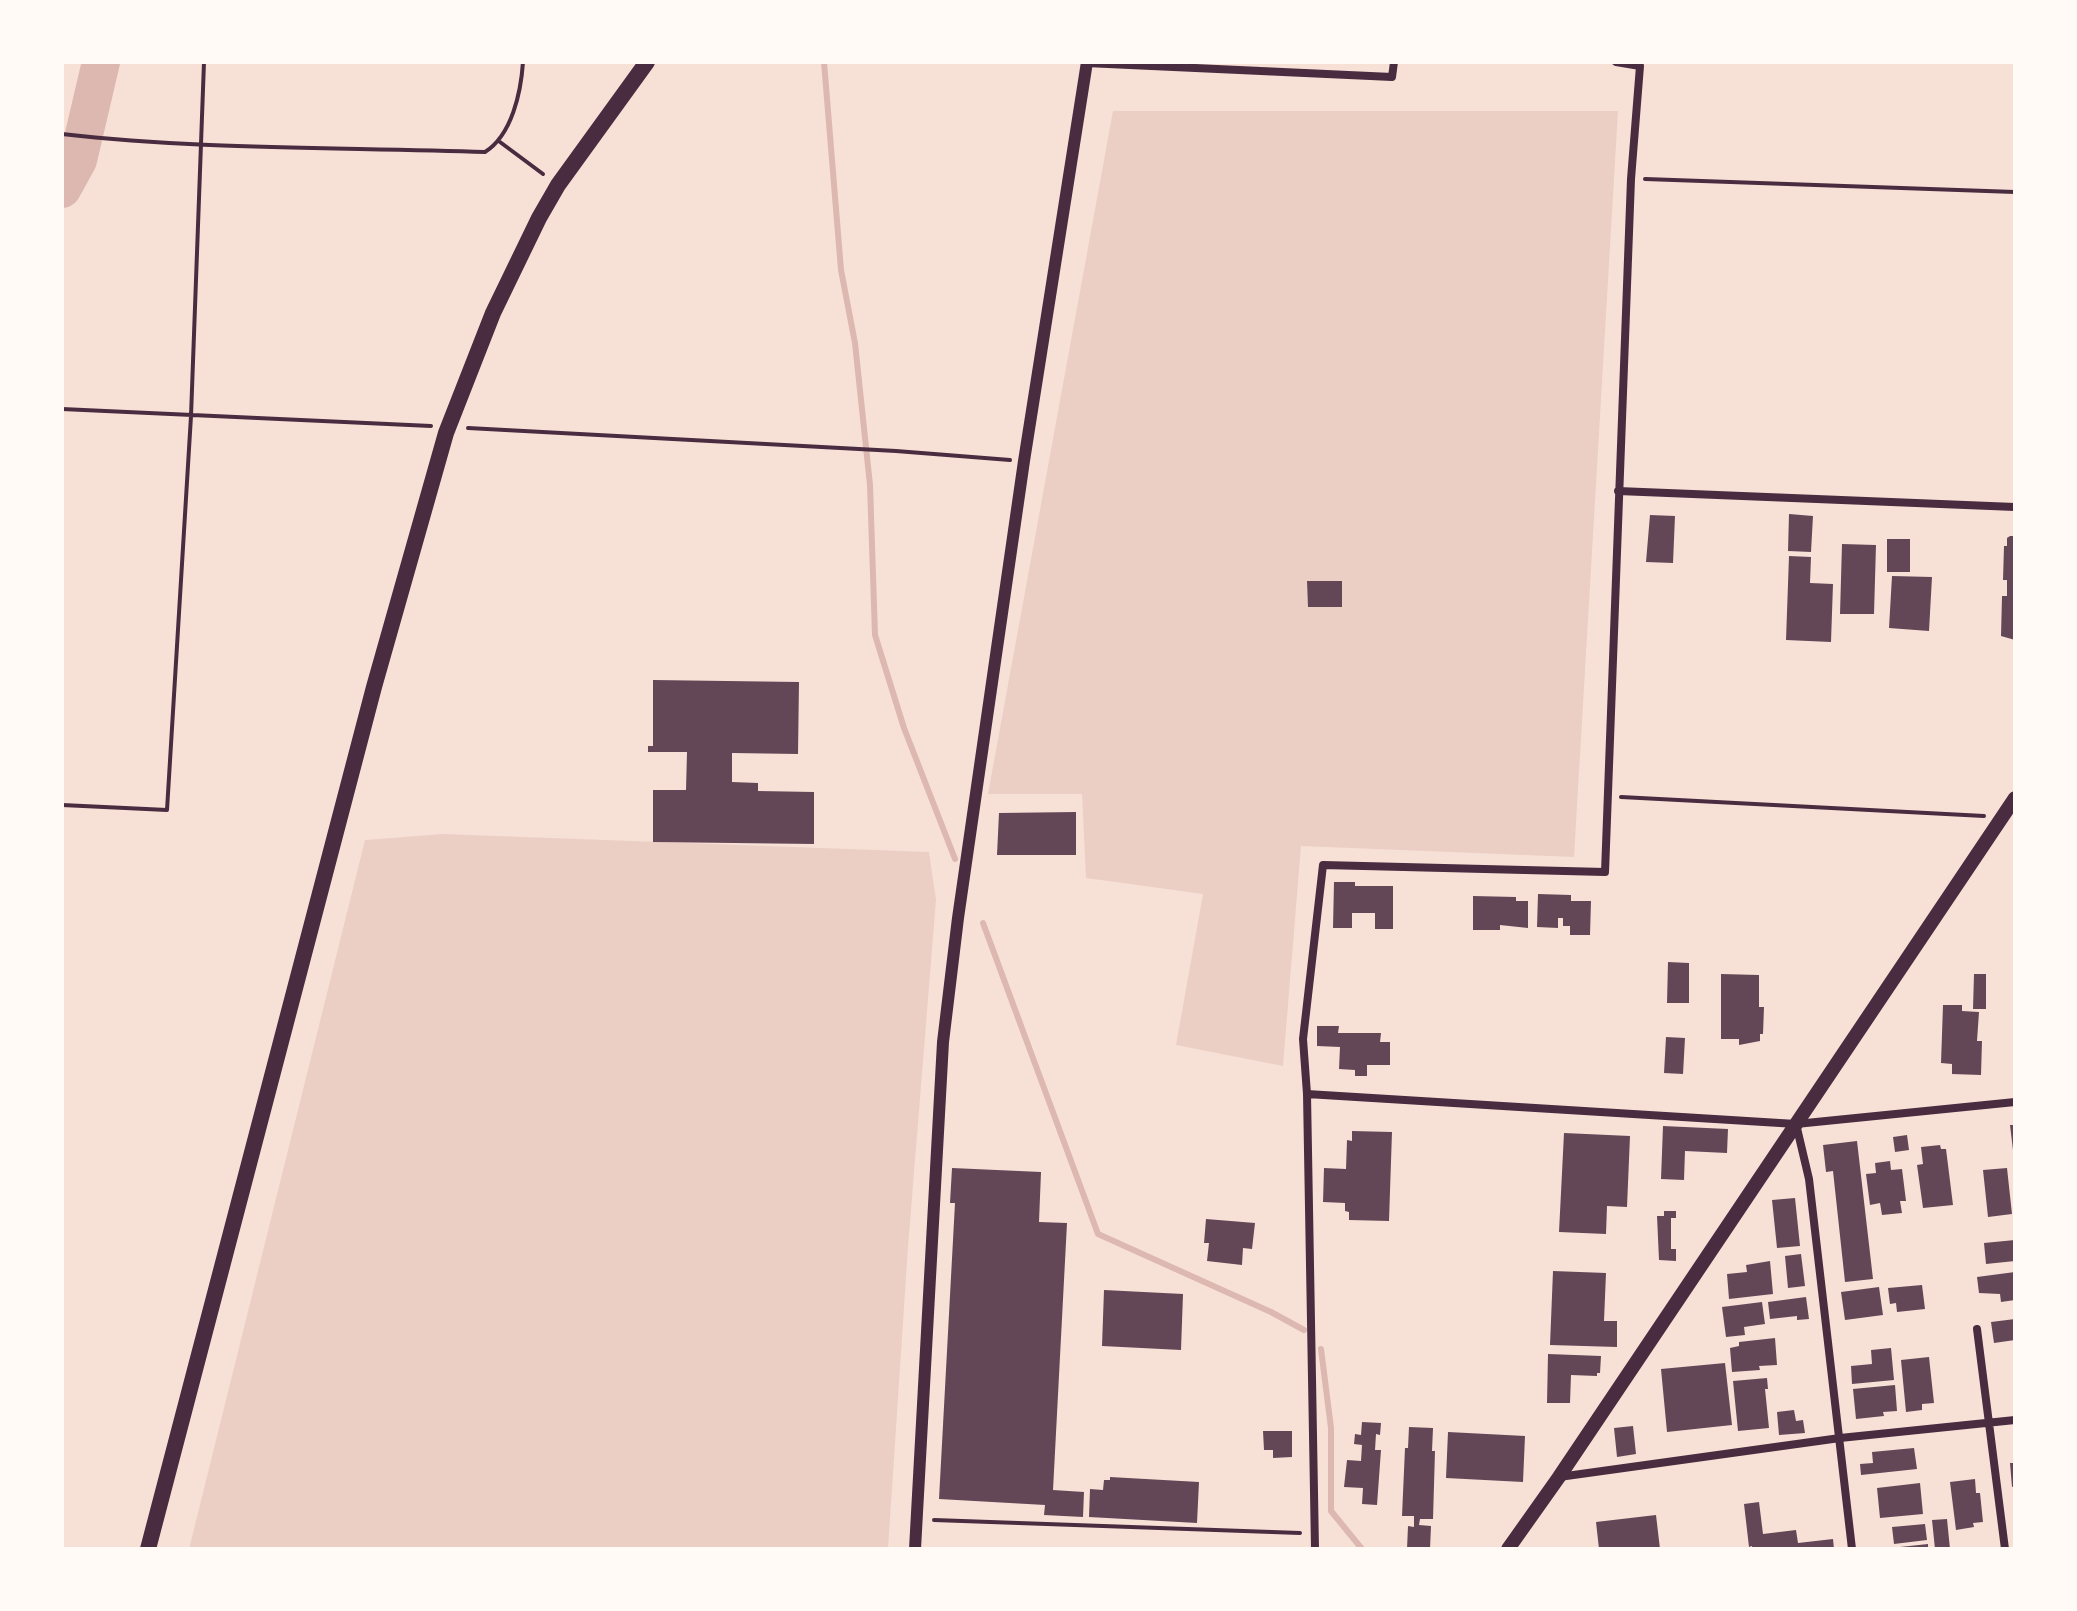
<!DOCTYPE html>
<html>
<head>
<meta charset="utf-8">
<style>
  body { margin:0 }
  #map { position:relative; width:2077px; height:1611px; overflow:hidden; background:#f7e1d7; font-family:Arial,sans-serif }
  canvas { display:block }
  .frame { position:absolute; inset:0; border:64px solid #fffaf5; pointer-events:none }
</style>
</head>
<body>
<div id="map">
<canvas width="2077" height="1611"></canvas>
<div class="frame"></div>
</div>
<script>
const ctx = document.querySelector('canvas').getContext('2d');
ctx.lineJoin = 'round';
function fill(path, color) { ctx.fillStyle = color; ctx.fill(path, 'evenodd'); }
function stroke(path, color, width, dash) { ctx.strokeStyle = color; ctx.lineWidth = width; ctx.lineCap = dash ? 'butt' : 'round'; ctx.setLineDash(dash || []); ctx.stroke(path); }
fill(new Path2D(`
  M1113 111H1618L1574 857 1301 846 1283 1066 1176 1045 1203 894 1086 878 1082 794H988Z
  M443 834 929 852 936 900 908 1247 888 1549H189L365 840Z`), '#ebcfc5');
stroke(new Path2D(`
  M824 62 841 270 855 343 870 485 875 635 904 728 955 859
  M983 923 1098 1234 1271 1312 1304 1330
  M1321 1349 1331 1428V1511L1362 1549`), '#dcb8b0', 6);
stroke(new Path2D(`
  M62 189 78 160 101 62`), '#dcb8b0', 38);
fill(new Path2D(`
  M1789 514 1813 516 1811 552 1788 551Z
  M1650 515 1675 516 1673 563 1646 562Z
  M2010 536H2015V640L2001 636 2002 596H2007V580H2003L2004 546H2007V538Z
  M1887 539H1910V572H1887Z
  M1842 544 1876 545 1874 614H1840Z
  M1789 556 1811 557 1810 583 1833 584 1831 642 1786 640Z
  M1892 576 1932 577 1929 631 1889 628Z
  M1307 581H1342V607H1308Z
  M653 680 799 682 798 754 732 753V782L758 783V791L814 792V844L653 842V790H686L687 752H648V746H653Z
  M1076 812V855H997L999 813Z
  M1334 882H1355V886H1393V929H1375V913H1352V928H1333Z
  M1538 894 1571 895V901H1591L1590 935H1570V926H1563V918H1558V928L1537 927Z
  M1473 896 1516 897V901H1528V928L1500 925V930H1473Z
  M1668 962 1689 963V1003H1667Z
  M1721 974 1759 975V1007H1764L1763 1034H1760V1041L1739 1045V1039H1721Z
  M1974 974H1986V1009H1973Z
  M1943 1005H1962V1011L1979 1012 1977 1041H1982L1981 1075 1952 1074V1064L1941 1063Z
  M1317 1026H1339L1338 1033H1381L1380 1042H1390V1065H1367V1076H1355V1070L1339 1069 1340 1047 1317 1046Z
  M1666 1037 1685 1038 1683 1074 1664 1073Z
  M2010 1125H2015V1149L2013 1150Z
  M1663 1126 1728 1129 1727 1153 1685 1151 1684 1180 1661 1179Z
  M1352 1131 1392 1132 1389 1221 1349 1220V1212L1345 1211V1203L1323 1202 1324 1168 1346 1169 1347 1140 1352 1141Z
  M1564 1133 1630 1136 1627 1207 1607 1206 1606 1234 1559 1232Z
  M1907 1135 1909 1150 1895 1152 1893 1137Z
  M1857 1141 1873 1279 1845 1282 1833 1171 1826 1172 1823 1145Z
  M1940 1145 1941 1149H1946L1953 1205 1923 1208 1917 1165 1923 1164 1921 1147Z
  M1890 1161 1891 1170 1902 1169 1906 1201H1900L1902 1213 1882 1215 1880 1203 1870 1205 1866 1174 1876 1173 1875 1163Z
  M952 1168 1041 1172 1039 1222 1067 1223 1053 1490 1084 1492 1083 1517 1044 1515 1045 1505 939 1499 955 1203H950Z
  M2007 1168 2012 1214 1988 1217 1983 1170Z
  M1795 1198 1800 1246 1777 1248 1772 1200Z
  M1664 1211H1676V1218H1671V1249H1676V1261L1659 1260 1657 1216H1664Z
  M1206 1219 1255 1223 1252 1249 1243 1248 1242 1265 1207 1261 1209 1243H1204Z
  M2015 1240V1261L1986 1264 1984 1243Z
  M1801 1254 1805 1286 1788 1288 1785 1256Z
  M1770 1261 1773 1294 1729 1299 1727 1274 1747 1272 1746 1265Z
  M1553 1271 1606 1273 1604 1321H1617V1347L1550 1345Z
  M2015 1272V1300L2001 1302 2000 1294 1979 1293 1977 1277Z
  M1922 1285 1925 1309 1897 1312 1896 1303 1890 1304 1888 1288Z
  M1879 1287 1883 1315 1845 1320 1841 1292Z
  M1104 1290 1183 1294 1181 1350 1102 1346Z
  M1806 1297 1809 1319 1797 1320V1316L1770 1319 1768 1302Z
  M1762 1302 1765 1324 1744 1327 1745 1335 1726 1337 1722 1307Z
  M2015 1319V1340L1994 1343 1991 1322Z
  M1775 1338 1777 1365 1759 1366 1760 1370 1732 1372 1730 1348 1739 1346V1342Z
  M1891 1348 1894 1380 1852 1384 1851 1366 1872 1364 1871 1350Z
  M1548 1354 1601 1356 1600 1373H1597V1376L1571 1375 1570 1403H1547Z
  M1929 1357 1934 1403 1922 1404V1410L1906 1412 1901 1360Z
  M1725 1363 1732 1425 1667 1432 1661 1369Z
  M1767 1378 1768 1389H1765L1769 1428 1738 1431 1733 1381Z
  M1895 1385 1897 1411 1883 1412 1884 1416 1856 1419 1853 1389Z
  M1794 1410 1796 1421 1803 1420 1805 1433 1779 1435 1777 1412Z
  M1362 1422 1381 1423 1380 1435 1376 1434 1375 1450H1381L1377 1505 1362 1504 1363 1488 1344 1487 1347 1460 1361 1461 1362 1445 1354 1444 1355 1434 1361 1435Z
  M1633 1426 1636 1454 1617 1457 1614 1428Z
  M1409 1427 1433 1428 1432 1451H1435L1433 1519H1420L1419 1525 1431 1526 1430 1549H1407L1408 1526 1414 1527V1516H1402L1405 1448H1408Z
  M1263 1431H1292V1457L1273 1458V1450H1264Z
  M1448 1432 1525 1436 1523 1482 1446 1478Z
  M1914 1448 1917 1469 1861 1475 1860 1464 1873 1463 1872 1452Z
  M2010 1463H2015V1486L2012 1487Z
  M1110 1477 1199 1482 1197 1523 1089 1517 1090 1489 1103 1490 1104 1480H1110Z
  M1975 1479 1976 1493H1980L1983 1522 1973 1523 1974 1527 1956 1530 1950 1482Z
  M1920 1483 1923 1514 1880 1518 1877 1488Z
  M1759 1502 1763 1534 1796 1530 1798 1543 1833 1539 1834 1549H1752V1546L1749 1547 1744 1504Z
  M1656 1515 1660 1549H1599L1596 1522Z
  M1947 1519 1950 1549H1935L1932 1520Z
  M1925 1524 1927 1540 1894 1544 1892 1527Z
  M1928 1544V1549H1900V1547Z`), '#644757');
stroke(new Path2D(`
  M62 134C200 150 346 147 485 152 512 135 521 92 523 62
  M500 142 543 174
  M1645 179 2015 192
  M62 409 431 426
  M468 428 896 451 1010 460
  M1621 797 1984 816
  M62 805 167 810 191 416 204 62
  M934 1520 1300 1533`), '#4a2c40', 4);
stroke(new Path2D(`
  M1086 63 1392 77 1394 62
  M1618 491 2015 507
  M1307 1094 1796 1124 2015 1102
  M1796 1124 1809 1179 1852 1549
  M1977 1329 2005 1549
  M1559 1477 1840 1438 2015 1420
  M1315 1549 1307 1094 1303 1039 1323 865 1605 872 1631 179 1640 66 1616 62`), '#4a2c40', 8);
stroke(new Path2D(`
  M915 1549 943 1042 958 918 1024 461 1087 62`), '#4a2c40', 12);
stroke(new Path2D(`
  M1508 1549 1559 1477 2015 798`), '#4a2c40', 14);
stroke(new Path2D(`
  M148 1549 374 687 446 433 493 313 539 218 558 185 647 62`), '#4a2c40', 16);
</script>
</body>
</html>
